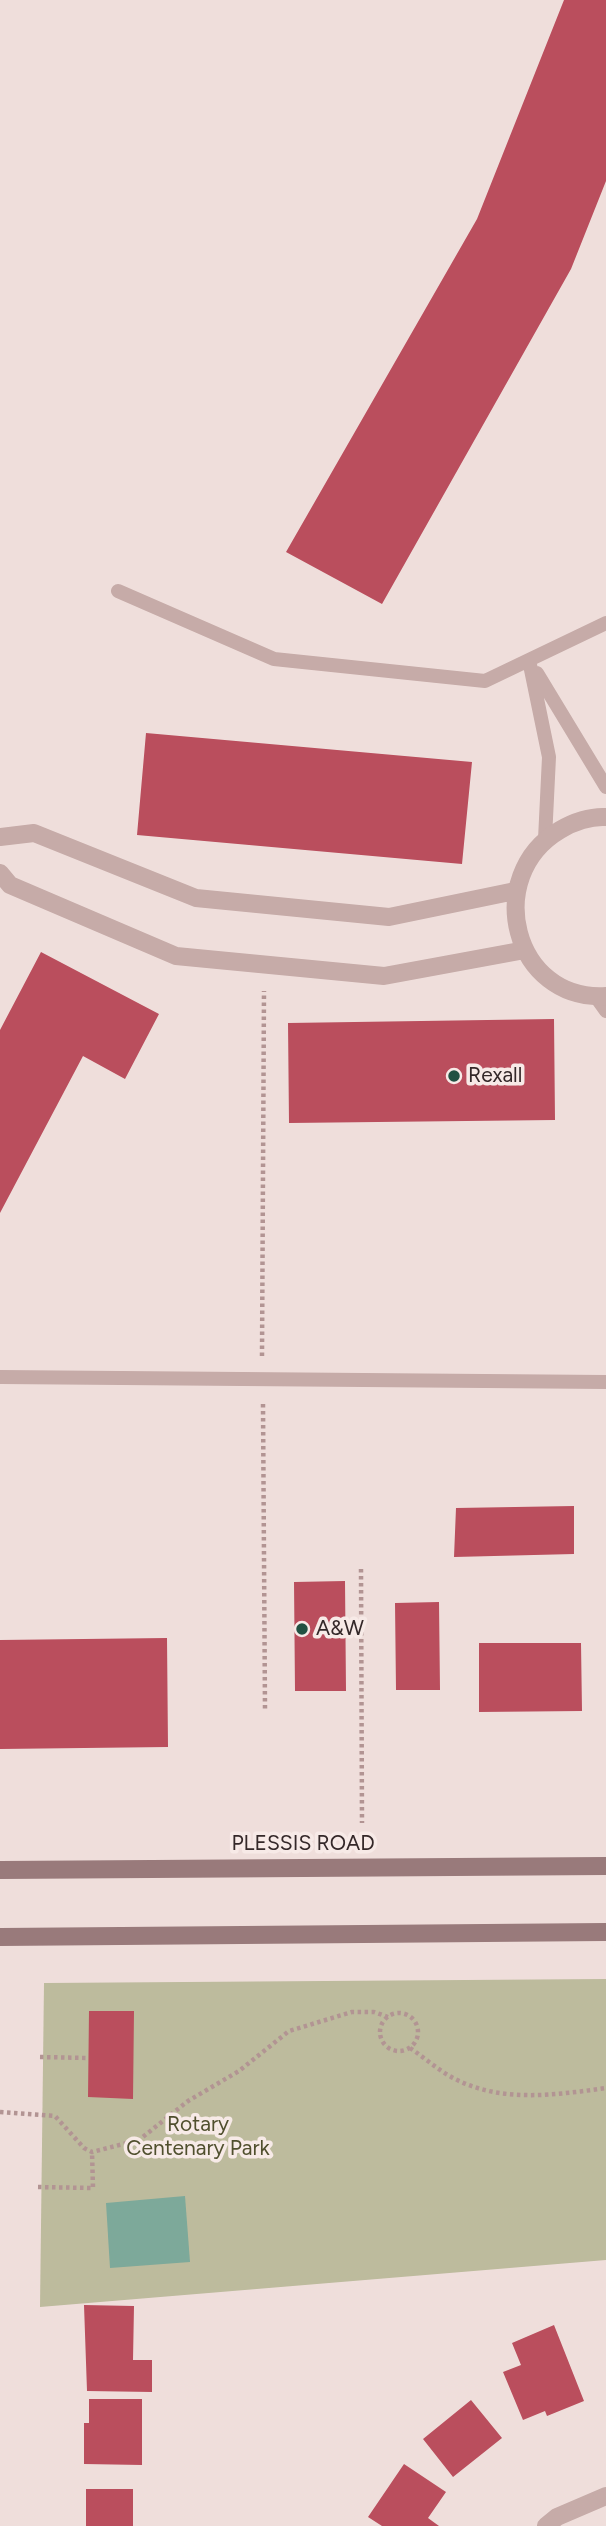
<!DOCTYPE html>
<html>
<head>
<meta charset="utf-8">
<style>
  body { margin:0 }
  canvas { display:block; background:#efdedb }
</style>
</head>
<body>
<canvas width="606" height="2526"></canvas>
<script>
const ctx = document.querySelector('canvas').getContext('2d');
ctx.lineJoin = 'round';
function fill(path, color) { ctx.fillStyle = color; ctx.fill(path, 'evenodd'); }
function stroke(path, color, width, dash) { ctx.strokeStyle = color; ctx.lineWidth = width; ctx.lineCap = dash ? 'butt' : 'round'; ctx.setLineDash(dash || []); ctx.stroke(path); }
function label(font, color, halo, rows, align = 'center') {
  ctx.font = font + ' Figtree,sans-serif'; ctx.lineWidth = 7; ctx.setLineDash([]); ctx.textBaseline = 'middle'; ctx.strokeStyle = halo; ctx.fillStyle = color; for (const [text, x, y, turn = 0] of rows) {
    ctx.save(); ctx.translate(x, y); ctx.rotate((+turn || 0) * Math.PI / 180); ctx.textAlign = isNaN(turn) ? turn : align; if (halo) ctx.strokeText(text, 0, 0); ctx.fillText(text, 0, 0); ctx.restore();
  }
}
fill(new Path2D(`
  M606 1979V2260L40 2307 44 1983Z`), '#bdbb9d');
fill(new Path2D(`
  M185 2196 190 2262 110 2268 106 2203Z`), '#7da99a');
fill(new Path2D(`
  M564 0H606V181L571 269 382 604 286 552 477 219Z
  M146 733 472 762 462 864 137 835Z
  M41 952 159 1014 125 1079 83 1056 0 1213V1030Z
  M554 1019 555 1120 289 1123 288 1023Z
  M574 1506V1554L454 1557 456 1508Z
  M345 1581 346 1691H295L294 1582Z
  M439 1602 440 1690H396L395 1603Z
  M167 1638 168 1747 0 1749V1640Z
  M479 1643H581L582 1711 479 1712Z
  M89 2011H134L133 2099 88 2097Z
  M84 2305 134 2306 133 2360H152V2392L87 2391Z
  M554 2325 584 2401 547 2416 545 2411 523 2420 503 2372 521 2365 512 2343Z
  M89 2399H142V2465L84 2464V2423H89Z
  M471 2400 502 2438 453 2477 423 2439Z
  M404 2464 446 2492 428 2518 439 2526H382L368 2517Z
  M86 2489H133V2526H86Z`), '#ba4e5d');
stroke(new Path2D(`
  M262 1356 264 991
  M263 1404 265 1709
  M361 1569 362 1823
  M380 2032a19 19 0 1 1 38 0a19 19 0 1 1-38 0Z
  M410 2048C425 2058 439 2071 455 2079 502 2103 555 2095 606 2088
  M40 2057 88 2058
  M0 2112 55 2116 84 2148 92 2152 139 2140 188 2101 239 2071 289 2031 352 2012H374L388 2017
  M38 2187 93 2188 92 2152`), '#b29493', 4.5, [3.5, 3.5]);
stroke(new Path2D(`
  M118 591 274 659 485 681 606 623
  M529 660 549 757 545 839
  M537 673 606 787
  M596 997 606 1011
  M0 1377 606 1382`), '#c6aba8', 14);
stroke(new Path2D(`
  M606 817C591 816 573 822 560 830 482 876 513 1002 606 996
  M0 837 34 833 196 898 389 917 515 891
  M0 873 10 885 176 956 384 976 525 950
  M546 2526 557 2517 606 2496`), '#c6aba8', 18);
stroke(new Path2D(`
  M0 1870 606 1866
  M0 1937 606 1932`), '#997a7b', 18);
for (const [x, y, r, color] of [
  [454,1076,7,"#215142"],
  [302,1629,7,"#215142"]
]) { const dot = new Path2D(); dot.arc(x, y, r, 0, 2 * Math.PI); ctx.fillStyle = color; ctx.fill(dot); stroke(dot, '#f7eae7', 2.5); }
label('21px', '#342829', '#f7eae7', [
  ["Rexall",468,1076],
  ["A&W",316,1629]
], 'left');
label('21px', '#342829', '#f7eae7', [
  ["PLESSIS ROAD",303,1844]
]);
label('21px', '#504f2e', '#f7eae7', [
  ["Rotary",198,2125],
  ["Centenary Park",198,2149]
]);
</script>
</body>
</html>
